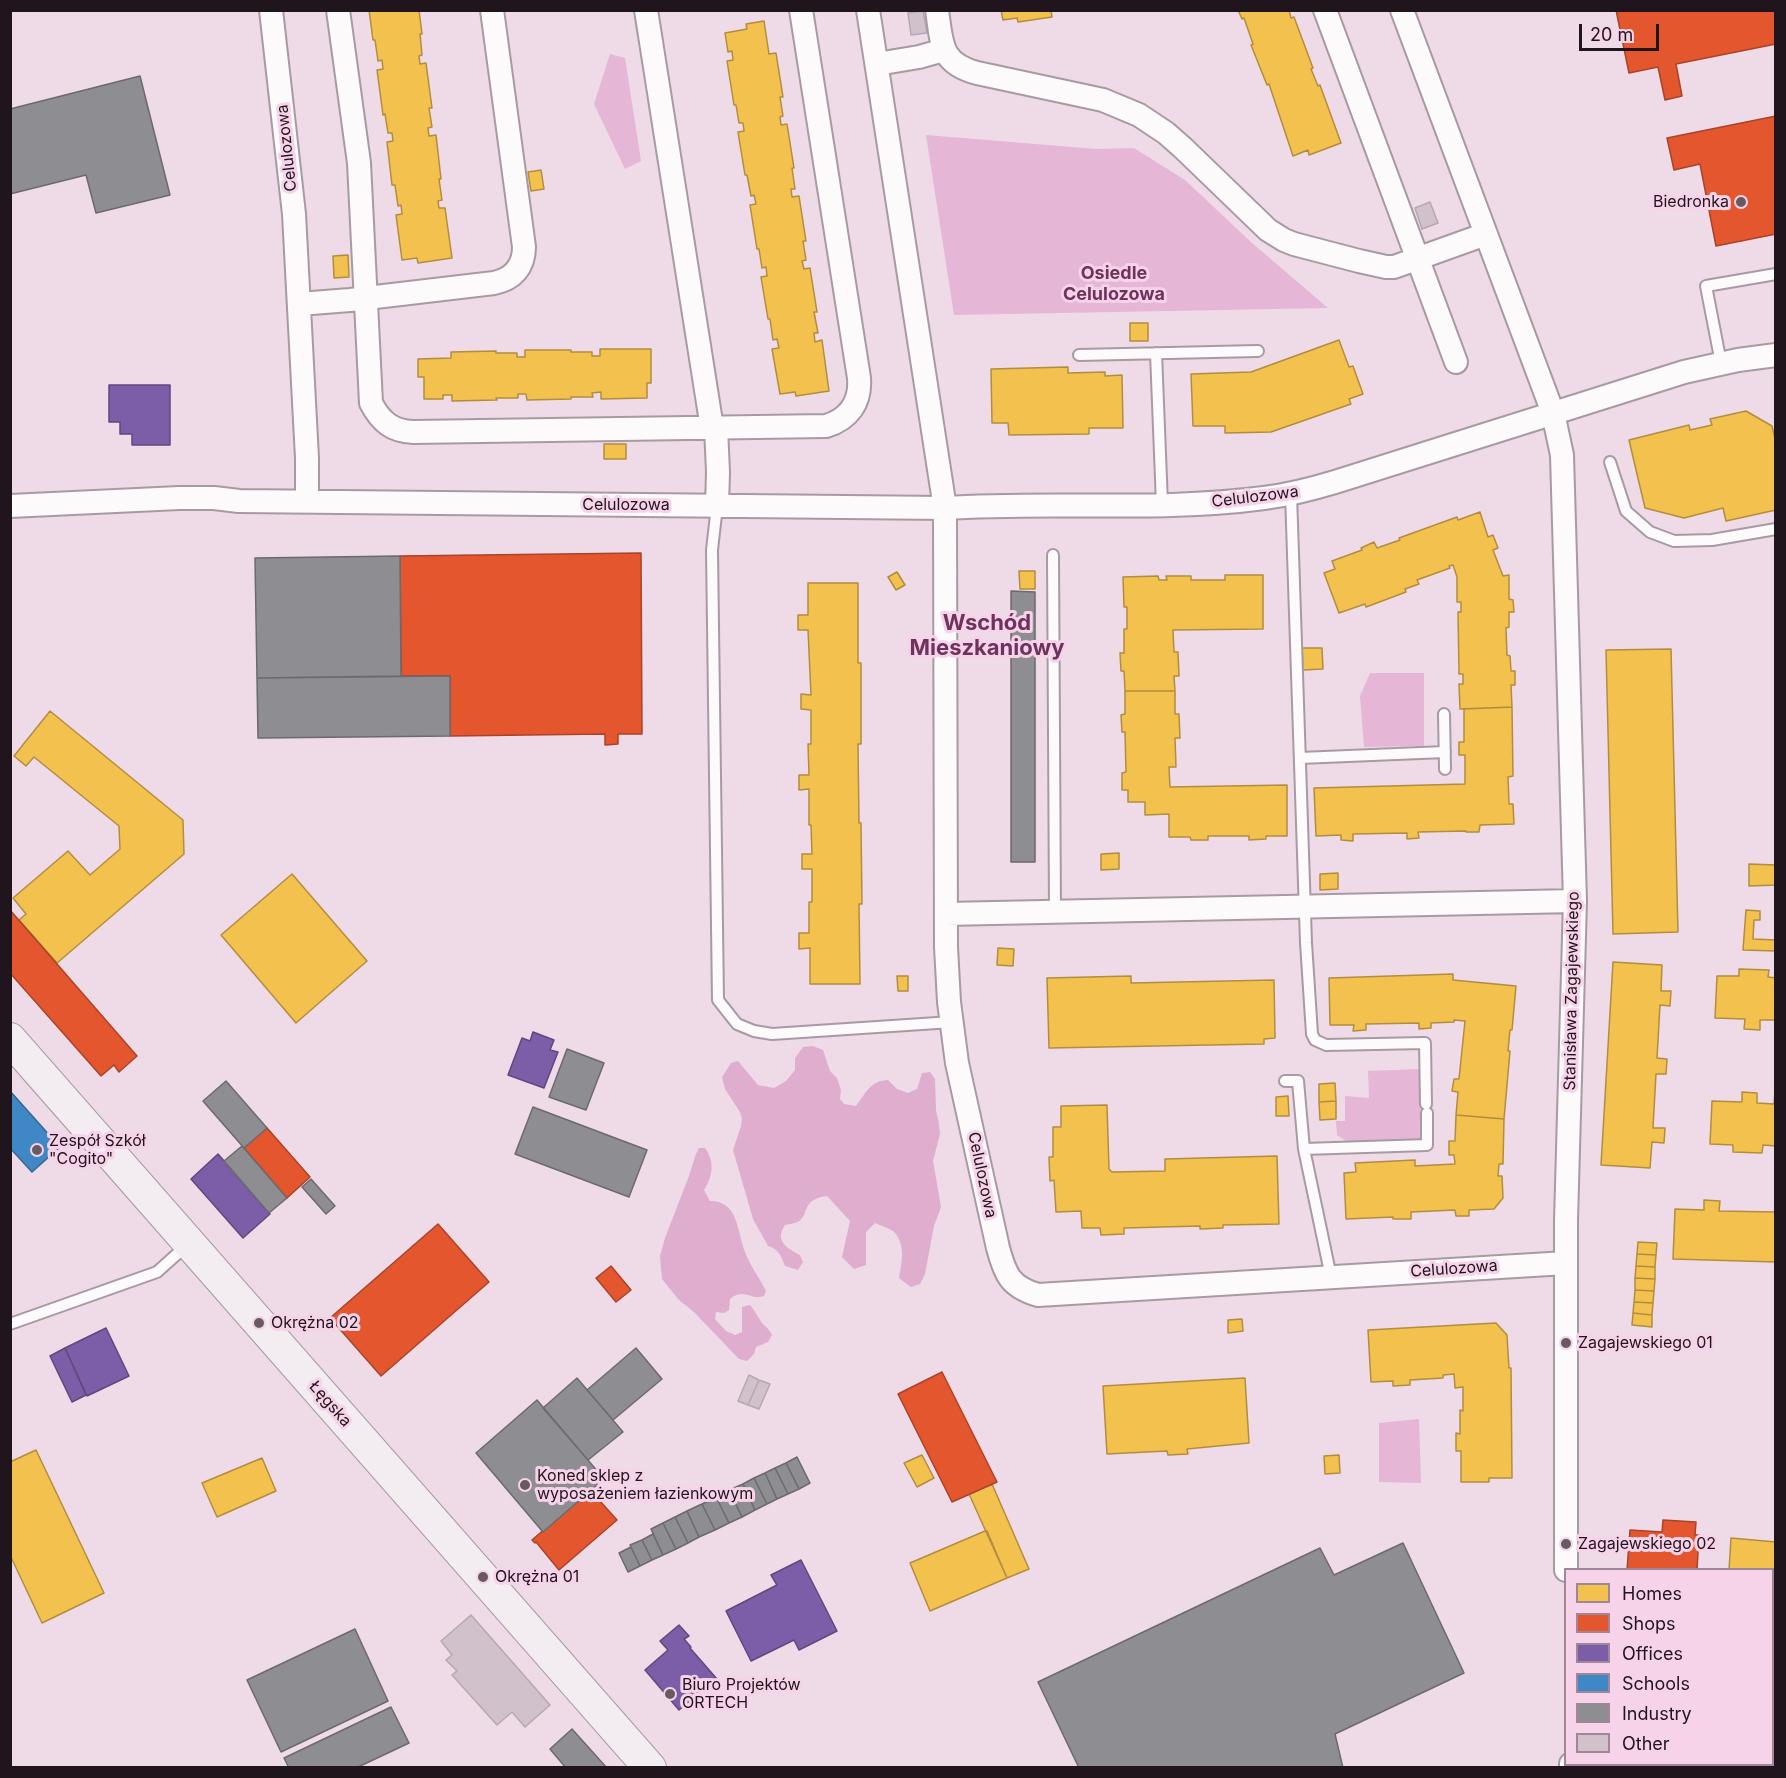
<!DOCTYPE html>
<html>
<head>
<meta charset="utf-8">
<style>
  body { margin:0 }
  #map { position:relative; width:1786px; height:1778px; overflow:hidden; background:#eedbe7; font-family:Inter,sans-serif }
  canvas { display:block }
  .frame { position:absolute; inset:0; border:12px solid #20151c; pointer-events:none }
  .legend { position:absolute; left:1564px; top:1568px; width:210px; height:198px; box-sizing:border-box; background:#f6d3e9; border:2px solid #a08797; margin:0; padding:8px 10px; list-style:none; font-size:18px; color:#20151c }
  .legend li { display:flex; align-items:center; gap:12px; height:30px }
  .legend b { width:30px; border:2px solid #a08797 }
  .scale { position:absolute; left:1579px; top:24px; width:80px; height:27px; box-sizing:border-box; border:3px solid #20151c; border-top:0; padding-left:8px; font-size:18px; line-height:21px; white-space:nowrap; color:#20151c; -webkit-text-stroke:4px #f6d3e9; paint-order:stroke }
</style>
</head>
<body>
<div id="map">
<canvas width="1786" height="1778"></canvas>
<div class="frame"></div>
<ul class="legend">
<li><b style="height:16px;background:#f2c14e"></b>Homes</li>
<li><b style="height:16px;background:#e4572e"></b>Shops</li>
<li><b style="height:16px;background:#7b5ea7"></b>Offices</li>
<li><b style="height:16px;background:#3f88c5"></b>Schools</li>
<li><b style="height:16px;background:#8d8d92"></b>Industry</li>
<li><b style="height:16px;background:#d0c1ca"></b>Other</li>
</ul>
<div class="scale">20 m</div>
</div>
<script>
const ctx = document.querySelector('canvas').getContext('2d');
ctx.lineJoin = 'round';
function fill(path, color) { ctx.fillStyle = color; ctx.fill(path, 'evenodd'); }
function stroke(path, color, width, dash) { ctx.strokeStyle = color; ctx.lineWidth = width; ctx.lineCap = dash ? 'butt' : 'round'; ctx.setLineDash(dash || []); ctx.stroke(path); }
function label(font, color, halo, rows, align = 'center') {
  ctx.font = font + ' Inter,sans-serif'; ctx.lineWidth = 6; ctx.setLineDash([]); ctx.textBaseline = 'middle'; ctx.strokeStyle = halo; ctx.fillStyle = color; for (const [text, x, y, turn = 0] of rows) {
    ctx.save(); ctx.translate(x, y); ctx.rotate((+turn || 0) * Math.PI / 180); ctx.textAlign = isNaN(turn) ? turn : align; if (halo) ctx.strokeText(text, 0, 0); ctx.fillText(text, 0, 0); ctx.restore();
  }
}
fill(new Path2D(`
  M610 54 625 58 641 161 625 169 594 104Z
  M926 135 1096 149 1134 148 1185 180 1252 243 1328 308 954 315Z
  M1370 673H1424V746L1364 747 1360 696Z
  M1419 1069 1422 1140 1350 1144 1337 1135 1336 1121H1345V1096L1369 1098 1368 1071Z
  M1419 1419 1421 1483 1379 1482V1423Z`), '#e5b6d5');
fill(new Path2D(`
  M813 1046 823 1050 830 1071 837 1078 841 1090 840 1099 844 1104 856 1106C865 1094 871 1080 888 1080L897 1089 908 1093 917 1089 922 1073 930 1072 935 1079 936 1110 939 1124 940 1134 933 1161 941 1207 934 1226 925 1274 920 1284 911 1287 899 1278C902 1262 906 1243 893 1231 888 1228 880 1225 875 1223L866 1232V1265L854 1269 842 1257 850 1221 827 1196C799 1199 811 1218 795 1223 792 1224 788 1224 785 1225 774 1241 787 1248 800 1255L803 1262 798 1270 785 1266C781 1256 779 1249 768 1246L753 1219 733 1150 741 1126 742 1119 740 1112 725 1089 722 1077 731 1063 738 1061 758 1085 774 1088 786 1081 795 1070V1058L803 1047Z
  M699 1148H705C715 1162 713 1176 704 1190L710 1201C739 1201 737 1232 745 1252 750 1266 760 1278 766 1291L764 1296C751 1301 744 1287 730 1299L729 1310 724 1313 716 1312 715 1319 726 1331 735 1335 742 1332V1307L750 1305C755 1311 758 1317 762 1323 766 1327 769 1329 772 1335L768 1342 756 1347 754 1354 747 1361 739 1359 694 1312 679 1300 662 1279 660 1256 665 1238 689 1176 696 1154Z`), '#dfadce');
const homes = new Path2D(`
  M369 10H419L422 34H420L422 55 419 56 420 64 426 63 432 108H429L432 127 428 128 429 136 436 135 441 179H439L442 200 438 201 439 208H445L452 258 418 263 417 258 402 260 396 215 402 214 401 205 398 206 395 185H392L387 142 393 141 392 133H388L385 114 383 115 377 70 383 69 382 60 378 61 375 40H373Z
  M1001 10H1051L1052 17 1018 22 1017 18 1003 20Z
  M1238 10H1289L1291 18 1294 17 1313 68 1311 69 1318 86 1320 85 1341 143 1309 155 1308 150 1293 156 1269 84 1267 85 1251 45 1253 44 1244 18 1242 19Z
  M764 21 769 54 776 53 783 97H780L783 116 780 117 781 125 787 124 794 168H792L795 189H791L792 197 799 196 806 241H803L806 260 802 261 804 269 810 268 817 312H814L818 333H814L815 342 822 340 829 391 796 396 795 392 780 394 772 349 779 348 777 339 773 340 770 319H768L761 277 767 276 766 267 762 268 759 249H757L750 205 756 204 754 195 751 196 747 175H745L738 132 744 131 743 123H739L736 105H734L727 61 733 60 732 51 728 52 725 33 747 29 746 24Z
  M541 170 544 189 531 191 528 172Z
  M348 255 349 277 334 278 333 256Z
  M1130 323H1148V341H1130Z
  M1339 340 1349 367 1353 366 1363 394 1349 399 1351 404 1271 432 1225 433V426H1193L1191 374 1251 372Z
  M600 349H651V383H647V398L601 399V392L592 393 593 397H571V399L527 400 526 394H518V398H496L497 400 452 401V395H443V399H424V377H418V359L451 358V352L496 351V353H517V357H525V350H571V352H592V356H600Z
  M1068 367V373L1105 372V376L1122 375 1123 428H1089V434L1009 435 1008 423H992L991 369Z
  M1746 411 1772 426 1776 443V510L1726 521 1723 508 1684 518 1645 508 1629 440 1689 425 1690 430 1712 425 1710 419Z
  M604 444H626V459H604Z
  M1480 512 1488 537 1493 535 1498 548 1493 550 1503 576 1509 575V599L1513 600 1514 612H1509V627L1506 628 1507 655 1510 656 1511 671H1515V685H1511L1512 707 1460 709 1459 684H1463V674H1459L1458 612H1461V602H1457V577L1453 565 1449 566 1450 568 1417 580 1419 584 1405 589 1406 592 1366 607 1365 604 1339 613 1324 573 1335 569 1332 561 1362 550 1361 548 1374 542 1377 548 1400 540 1399 538 1457 517 1458 520Z
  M1019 571H1035V589H1020Z
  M897 572 905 585 896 590 888 577Z
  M1225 575H1263V629L1173 630 1174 652H1178L1179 676H1174L1175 691H1125L1124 671H1121L1120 653H1124V629H1127V607H1124L1123 577 1158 576 1159 580H1167L1166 576H1191V580H1225Z
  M808 583H858V663H861V744H858L859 823H861L862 904H859L860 984H810V948L799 949V933H809V902H812V869H802V854H812L811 825H809V789L799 790V775H809L808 744H811V710L801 709V694L811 695 808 630H798V615H808Z
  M1302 648H1322L1323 669 1303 670Z
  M1671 649 1678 932 1613 934 1606 650Z
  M1125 691H1175V714H1179L1180 738H1175L1176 767H1169L1170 787 1287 785V836H1266V839L1249 840V836H1208V840H1191L1190 837H1169V814L1145 815V802H1128V790H1122V773L1126 772 1125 732H1122L1121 715 1125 714Z
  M1512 707 1513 776 1508 777 1509 804H1513L1514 824 1480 825 1479 832H1466V831L1418 832 1419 838 1407 839V833L1353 834V841L1341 840V835L1316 836 1314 788 1465 784V755H1459V742H1464V709Z
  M50 711 183 820 184 854 57 963 19 920 26 914 13 898 68 851 90 875 120 849 119 826 34 757 26 766 14 756Z
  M1119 853V869L1101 870V854Z
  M1749 864 1776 865V885L1749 886Z
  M1338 873V889L1320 890V874Z
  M292 874 367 961 296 1023 221 935Z
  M1746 910 1760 911V920H1754L1753 939 1776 940V951L1743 950Z
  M998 948 1014 949 1013 966 997 965Z
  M1613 962 1662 965 1661 991H1671L1670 1006 1660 1005 1657 1058 1667 1059 1666 1074H1656L1653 1128H1665L1664 1143 1652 1142 1650 1168 1601 1165Z
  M1739 969 1769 970 1768 977 1776 978V1020H1760V1030L1744 1029 1745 1019 1715 1018 1717 976H1739Z
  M1453 974V980L1516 986 1512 1030H1510L1508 1051H1510L1504 1119 1456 1115 1458 1092 1452 1091 1454 1079H1459L1465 1021 1454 1020V1022L1431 1023V1028L1419 1029V1023L1366 1024V1030L1353 1031 1354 1025H1330L1329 978Z
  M897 976H908V991H898Z
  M1131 976V983L1274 980 1275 1038 1264 1039V1044L1049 1048 1047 978Z
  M1335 1083 1336 1101 1319 1102V1084Z
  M1775 1091 1776 1146 1763 1145 1762 1153 1733 1152V1145L1710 1144 1712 1101 1742 1102V1092L1757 1093V1103L1774 1104Z
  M1288 1096 1289 1116H1276V1097Z
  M1336 1101V1119L1320 1120 1319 1102Z
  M1107 1105 1109 1169 1112 1172 1165 1171V1159L1277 1156 1279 1224 1223 1225V1228L1200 1229V1226L1124 1228V1234L1101 1235 1100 1228H1082L1081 1211 1056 1212 1054 1180 1050 1181 1049 1157H1053V1127H1061V1106Z
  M1456 1115 1504 1119 1503 1164H1499L1498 1176H1502L1503 1198 1494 1209 1469 1210V1216H1456L1455 1210 1411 1212V1219H1393V1217L1346 1219 1344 1173 1356 1172 1355 1163 1415 1160V1166L1455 1164 1454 1155H1449V1141H1455Z
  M1704 1200 1720 1201 1719 1211 1776 1212V1262L1673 1259 1675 1209 1704 1210Z
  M1638 1242 1657 1243 1656 1255 1637 1254Z
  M1637 1254 1656 1255 1655 1267 1636 1266Z
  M1636 1266 1655 1267V1279L1635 1278Z
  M1635 1278 1655 1279 1654 1291 1635 1290Z
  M1635 1290 1654 1291 1653 1303 1634 1302Z
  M1634 1302 1653 1303 1652 1315 1633 1313Z
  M1633 1313 1652 1315V1327L1632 1325Z
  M1242 1319 1243 1331 1228 1333V1320Z
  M1496 1323 1507 1335 1509 1368H1511L1512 1478H1489V1482H1461V1451H1456V1433L1460 1434V1410L1463 1411V1387L1455 1388 1454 1374 1443 1375V1378L1410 1380V1385L1393 1386V1381L1371 1382 1368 1330Z
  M1245 1378 1249 1443 1187 1449 1188 1454 1168 1455 1167 1451 1107 1454 1103 1386Z
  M36 1450 104 1593 42 1623 10 1555V1462Z
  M922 1455 934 1478 917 1487 904 1463Z
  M1339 1455 1340 1473 1325 1474 1324 1456Z
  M262 1458 276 1491 217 1517 202 1483Z
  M992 1484 1029 1569 1007 1578 969 1494Z
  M985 1531H987L1007 1578 930 1611 910 1563Z
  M1731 1538 1776 1542V1612L1774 1608H1772V1570H1729Z`);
fill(homes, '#f2c14e');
stroke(homes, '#b38d3f', 1.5);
const shops = new Path2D(`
  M1616 10H1776V44L1676 64 1682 96 1665 100 1658 67 1629 73Z
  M1776 116V234L1716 246 1700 164 1674 170 1667 138Z
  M641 553 642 734H618V744L605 745V734L450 736V676H401L400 556Z
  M10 910 137 1056 119 1072 114 1065 101 1076 10 973Z
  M267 1128 310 1177 287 1198 244 1148Z
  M438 1224 489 1282 381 1376 330 1318Z
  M611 1266 631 1290 616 1302 596 1278Z
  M942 1372 997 1482 952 1502 898 1394Z
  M590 1490 617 1520 559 1570 536 1542 535 1543 532 1540Z
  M1663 1520 1696 1522 1695 1535H1699L1697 1570H1627L1630 1530 1662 1532Z`);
fill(shops, '#e4572e');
stroke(shops, '#a94329', 1.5);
const offices = new Path2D(`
  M109 385H170V445H132V434H120V422H109Z
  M533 1032 554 1040 550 1050 558 1052 544 1088 508 1075 522 1038 530 1041Z
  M218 1154 270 1214 243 1238 191 1179Z
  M106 1328 129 1376 87 1396 65 1348Z
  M65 1348 86 1395 72 1402 50 1356Z
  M801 1560 837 1631 799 1650 794 1640 751 1661 726 1611 777 1585 771 1575Z
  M679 1625 689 1636 684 1639 691 1647 690 1648 717 1679 679 1710 645 1670 668 1650 660 1641Z`);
fill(offices, '#7b5ea7');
stroke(offices, '#60487d', 1.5);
const schools = new Path2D(`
  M10 1091 60 1147 32 1172 10 1148Z`);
fill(schools, '#3f88c5');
stroke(schools, '#366692', 1.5);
const industry = new Path2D(`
  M140 76 170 195 96 213 86 175 10 194V109Z
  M400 556 401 676 257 678 255 558Z
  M1011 591 1035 592V862H1011Z
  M450 676V736L258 738 257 678Z
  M567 1049 604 1063 586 1110 549 1097Z
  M226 1081 267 1128 244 1148 203 1101Z
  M533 1107 647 1150 629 1197 515 1154Z
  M242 1146 287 1198 269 1213 224 1161Z
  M311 1179 335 1206 326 1214 302 1187Z
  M636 1348 662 1379 613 1420 587 1390Z
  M577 1378 623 1432 588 1460 543 1408Z
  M537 1400 604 1479 543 1532 476 1453Z
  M797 1457 810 1483 799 1489 786 1463Z
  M786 1463 799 1489 788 1494 775 1468Z
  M775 1468 788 1494 777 1499 765 1473Z
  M765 1473 777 1499 767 1504 754 1478Z
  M754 1478 767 1504 755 1510 743 1484Z
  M743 1484 755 1510 742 1517 729 1490Z
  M729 1490 742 1517 729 1523 716 1497Z
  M716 1497 729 1523 715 1530 702 1504Z
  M702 1504 715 1530 699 1537 687 1511Z
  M687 1511 699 1537 688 1543 675 1517Z
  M675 1517 688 1543 676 1549 663 1523Z
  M663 1523 676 1549 663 1555 651 1529Z
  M653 1534 663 1555 652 1560 642 1540Z
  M642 1540 652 1560 640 1566 630 1545Z
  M1403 1543 1464 1673 1335 1734 1343 1768H1079L1038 1682 1320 1548 1334 1575Z
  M631 1547 640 1566 628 1572 619 1553Z
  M355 1629 388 1701 281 1752 247 1680Z
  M391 1707 409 1743 356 1768H289L284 1758Z
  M572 1729 607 1768H566L550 1749Z`);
fill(industry, '#8d8d92');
stroke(industry, '#6c696f', 1.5);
const building = new Path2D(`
  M923 11 927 33 911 35 908 13Z
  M1430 202 1438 223 1422 229 1415 208Z
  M749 1375 759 1380 748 1405 738 1401Z
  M759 1380 770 1384 759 1409 748 1405Z
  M471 1615 550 1705 525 1727 512 1712 497 1725 452 1675 457 1671 446 1660 452 1655 441 1641Z`);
fill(building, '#d0c1ca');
stroke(building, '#b6a7b1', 1.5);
const lane = new Path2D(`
  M1156 353 1162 504
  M1079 355 1258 351
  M1721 363 1706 286 1776 274
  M1610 462 1626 511 1650 532 1674 541 1712 540 1776 529
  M1291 494 1306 943 1312 1034 1315 1040 1326 1045 1425 1043 1426 1104
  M717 506 712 550 718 1000 737 1024 754 1031 772 1034 952 1022
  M1053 555 1055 912
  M1444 714 1445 769
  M1300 758 1445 752
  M1285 1081H1298L1304 1149 1331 1277
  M1304 1149 1427 1145V1113
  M10 1324 157 1272 186 1246`);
const street = new Path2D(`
  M271 10 294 214 307 458V501
  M338 10 359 163 371 403C381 422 392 431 413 432L826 426C849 419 861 402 859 378L801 10
  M646 10 712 428
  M868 10 945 508 946 947 949 1002 957 1063 998 1248C1005 1274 1010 1287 1038 1295L1566 1263
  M937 10C942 44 940 63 977 73L1103 100 1139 115 1166 133 1183 148 1268 230 1284 240 1294 244 1359 261 1386 267H1394L1486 234
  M1325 10 1456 362
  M1402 10 1553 413 1562 455 1575 901 1566 1220V1570
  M877 64 919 57 944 50
  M299 304 350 300 494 283C513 279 524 267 524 247L492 10
  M716 428 718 472 717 506
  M10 506 179 498H214L239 501 945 508C1051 501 1159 512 1264 498 1288 495 1312 489 1335 482L1684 372 1738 360 1776 355
  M946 914 1575 901
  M1571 1764V1768`);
const secondary = new Path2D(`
  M10 1039 650 1768`);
stroke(lane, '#a89aa2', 14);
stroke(street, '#a89aa2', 26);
stroke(secondary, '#a89aa2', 34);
stroke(lane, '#fcfafb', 10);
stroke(street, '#fcfafb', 22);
stroke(secondary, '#f3edf1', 32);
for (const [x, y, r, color] of [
  [1741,202,6,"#685a63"],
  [37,1150,6,"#685a63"],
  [259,1323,6,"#685a63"],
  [1566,1343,6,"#685a63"],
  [525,1485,6,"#685a63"],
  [1566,1544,6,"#685a63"],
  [483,1577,6,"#685a63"],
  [670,1694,6,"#685a63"]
]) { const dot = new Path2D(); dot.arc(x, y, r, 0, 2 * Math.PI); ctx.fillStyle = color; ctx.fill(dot); stroke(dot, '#f6d3e9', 2); }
label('16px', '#20151c', '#f6d3e9', [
  ["Celulozowa",287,148,-96],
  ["Celulozowa",1255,497,-7],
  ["Celulozowa",626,505],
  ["Stanisława Zagajewskiego",1572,991,-89],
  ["Celulozowa",982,1175,78],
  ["Celulozowa",1454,1269,-4],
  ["Łęgska",330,1404,49]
]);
label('16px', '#20151c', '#f6d3e9', [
  ["Biedronka",1729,202,"right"],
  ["Zespół Szkół",49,1141],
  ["\"Cogito\"",49,1159],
  ["Okrężna 02",271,1323],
  ["Zagajewskiego 01",1578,1343],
  ["Koned sklep z",537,1476],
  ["wyposażeniem łazienkowym",537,1494],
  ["Zagajewskiego 02",1578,1544],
  ["Okrężna 01",495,1577],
  ["Biuro Projektów",682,1685],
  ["ORTECH",682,1703]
], 'left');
label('bold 18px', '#6d335c', '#f6d3e9', [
  ["Osiedle",1114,274],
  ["Celulozowa",1114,295]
]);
label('bold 22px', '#6d335c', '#f6d3e9', [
  ["Wschód",987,623],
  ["Mieszkaniowy",987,648]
]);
</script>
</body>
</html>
